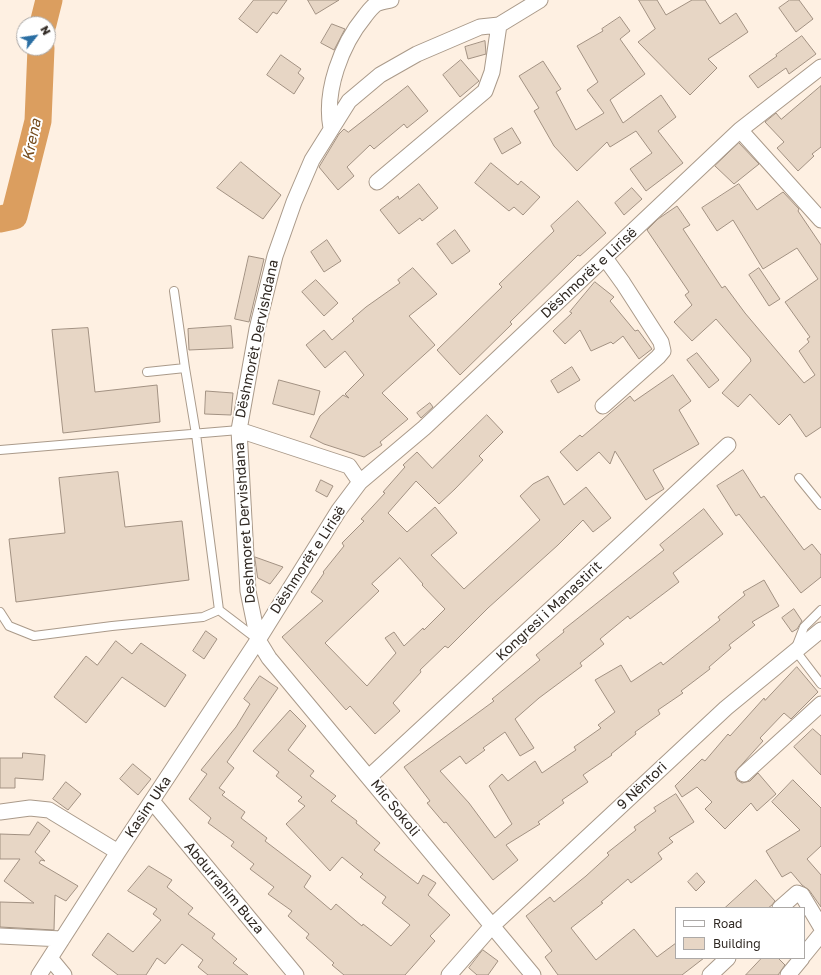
<!DOCTYPE html>
<html>
<head>
<meta charset="utf-8">
<style>
  body { margin:0 }
  #map { position:relative; width:821px; height:975px; overflow:hidden; background:#fef0e2; font-family:"Golos Text",sans-serif }
  canvas { display:block }
  .legend { position:absolute; left:675px; top:907px; width:130px; height:52px; box-sizing:border-box; background:#fff; border:1px solid #aca9a7; margin:0; padding:5px 7px; list-style:none; font-size:12px; color:#2f2822 }
  .legend li { display:flex; align-items:center; gap:8px; height:20px }
  .legend b { width:20px; border:1px solid #aca9a7 }
  .north { position:absolute; left:16px; top:16px; width:40px; height:40px; box-sizing:border-box; background:#fff; border:1px solid #aca9a7; border-radius:50%; rotate:60deg; font-size:11px; font-weight:700; line-height:16px; text-align:center; color:#2f2822 }
  .north::after { content:''; display:block; margin:auto; width:14px; height:18px; background:#2a6ea3; clip-path:polygon(50% 0,100% 100%,50% 72%,0 100%) }
</style>
</head>
<body>
<div id="map">
<canvas width="821" height="975"></canvas>
<ul class="legend">
<li><b style="height:5px;background:#fff"></b>Road</li>
<li><b style="height:11px;background:#e7d6c5"></b>Building</li>
</ul>
<div class="north">N</div>
</div>
<script>
const ctx = document.querySelector('canvas').getContext('2d');
ctx.lineJoin = 'round';
function stroke(path, color, width, dash) { ctx.strokeStyle = color; ctx.lineWidth = width; ctx.lineCap = dash ? 'butt' : 'round'; ctx.setLineDash(dash || []); ctx.stroke(path); }
function fill(path, color) { ctx.fillStyle = color; ctx.fill(path, 'evenodd'); }
function label(font, color, halo, rows, align = 'center') {
  ctx.font = font + ' "Golos Text",sans-serif'; ctx.lineWidth = 4; ctx.setLineDash([]); ctx.textBaseline = 'middle'; ctx.strokeStyle = halo; ctx.fillStyle = color; for (const [text, x, y, turn = 0] of rows) {
    ctx.save(); ctx.translate(x, y); ctx.rotate((+turn || 0) * Math.PI / 180); ctx.textAlign = isNaN(turn) ? turn : align; if (halo) ctx.strokeText(text, 0, 0); ctx.fillText(text, 0, 0); ctx.restore();
  }
}
stroke(new Path2D(`
  M43 24 49 0
  M0 219 14 216 38 121 41 48`), '#db9e5f', 27);
const building = new Path2D(`
  M254 0H287L277 14 273 12 257 33 239 19Z
  M308 0H339L316 14Z
  M639 0H657L666 15 692 0H705L720 24 736 13 748 32 708 59 717 68 690 95 638 42 655 29Z
  M790 0H799L813 19 796 32 779 8Z
  M620 17 630 31 620 39 645 74 610 100 623 123 661 95 676 117 658 131 683 163 646 191 630 169 652 153 636 131 610 147 607 142 577 171 554 146 534 111 539 108 519 76 543 61 561 89 556 92 576 130 604 113 587 90 598 82 577 46 603 31 602 29Z
  M332 24 345 29 334 50 321 43Z
  M802 36 816 54 789 74 786 68 758 88 749 76 777 56 776 55Z
  M485 41 486 54 468 59 465 47Z
  M281 55 301 69 298 73 304 78 294 94 267 75Z
  M461 60 479 81 460 97 443 75Z
  M408 86 428 111 407 128 404 124 374 149 370 145 347 167 354 176 338 190 319 167 339 134 344 129 348 132Z
  M821 86V147L812 154 814 156 798 171 777 148 784 142 765 122 776 113 781 119Z
  M512 128 521 143 502 154 494 139Z
  M739 143 759 164 734 184 715 166Z
  M241 162 281 195 263 219 217 188Z
  M491 163 518 185 521 181 540 197 523 215 514 207 509 211 475 183Z
  M419 184 438 208 422 221 420 218 399 234 380 210 398 196 399 199Z
  M739 184 757 210 783 192 799 209 798 211 821 245V427L806 437 790 414 779 425 750 394 738 407 722 393 751 361 750 358 716 319 692 341 674 322 692 305 685 295 689 292 647 230 658 219 677 206 690 225 683 229 722 288 725 286 745 313 804 383 815 375 799 351 809 342 807 339 810 337 785 302 818 279 797 248 763 269 733 220 717 231 702 208Z
  M632 188 642 199 624 215 615 203Z
  M578 201 606 233 580 256 578 255 510 322 512 324 460 375 437 350 502 287 499 284 554 231 551 226Z
  M455 230 470 251 452 264 437 244Z
  M327 240 341 261 324 272 311 252Z
  M249 256 264 259 249 322 235 319Z
  M413 268 437 294 409 316 435 345 382 393 408 419 380 442 382 445 364 457 324 444 310 437 320 416 343 395 349 398 345 394 364 375 345 351 325 368 306 345 324 330 332 340 354 321 352 319 366 307 400 283 398 280Z
  M759 268 780 299 769 306 749 275Z
  M316 280 338 303 324 316 302 292Z
  M595 282 614 297 610 301 635 331 638 330 652 349 639 359 623 336 613 344 611 342 591 351 580 330 565 344 553 331 572 313 570 312Z
  M231 326 233 348 189 350 188 329Z
  M88 328 95 392 157 385 160 422 63 433 52 330Z
  M697 353 719 380 709 388 687 360Z
  M572 367 580 380 558 393 551 381Z
  M673 375 691 401 679 410 699 444 653 470 664 489 646 500 615 451 610 464 599 452 577 471 560 452 580 435 582 437 630 396 634 401Z
  M279 380 320 391 314 415 273 404Z
  M206 391 233 393 231 415 205 414Z
  M430 403 433 407 421 418 417 413Z
  M487 415 503 432 479 456 483 460 455 489 439 504 416 481 388 513 407 532 435 507 457 533 431 555 464 589 540 520 520 496 533 484 548 476 564 505 586 487 611 518 593 532 583 520 558 545 488 608 448 648 445 646 420 670 421 672 393 703 400 711 375 734 350 706 346 710 282 637 323 601 311 592 324 573 323 572 344 546 342 543 364 521 361 519 385 493 383 492 405 467 403 465 417 452 432 468ZM400 558 423 584 422 585 445 609 424 630 423 628 404 646 394 632 385 638 396 653 367 686 325 643 379 591 372 584Z
  M743 470 761 498 764 496 804 550 812 544 821 555V577L801 593 739 514 736 516 717 486Z
  M118 472 125 527 182 521 189 580 16 602 9 539 65 533 59 478Z
  M321 480 333 486 327 497 316 491Z
  M704 509 723 534 673 573 679 582 630 619 628 616 600 639 604 644 580 663 582 666 539 698 515 719 534 748 520 756 505 732 483 748 485 750 466 764 460 756 440 771 469 803 495 838 512 824 489 786 502 774 508 781 535 761 542 773 576 750 574 747 601 728 598 725 615 712 595 680 621 665 631 682 661 662 663 665 720 620 718 617 745 595 743 592 764 580 779 606 752 622 755 625 729 645 731 648 709 667 710 669 681 691 683 693 658 710 660 714 635 732 636 734 611 754 612 755 583 775 588 782 562 800 564 803 538 822 540 824 506 845 518 860 493 880 446 822 444 823 427 803 430 801 404 767 494 701 492 699 540 660 536 655 564 632 563 630 664 550 660 545Z
  M255 557 283 567 270 584 258 578Z
  M794 609 802 621 797 629 792 632 782 618Z
  M206 631 217 639 204 659 193 651Z
  M116 641 132 654 141 643 186 675 165 707 122 677 86 723 54 697 86 656 97 665Z
  M797 667 818 692 791 719 784 713 760 738 763 741 735 772 737 780 742 783 750 781 758 773 776 794 757 811 751 803 725 829 705 809 712 802 697 787 682 797 675 786 702 759 705 761 728 734 730 736 764 698 765 700Z
  M260 676 278 688 227 762 234 768 219 788 225 792 222 795 245 812 241 818 267 838 265 841 311 876 304 887 331 910 336 904 362 926 363 924 391 946 410 925 382 903 386 897 360 877 363 874 342 857 330 871 286 824 305 806 298 801 302 797 276 776 279 772 253 751 290 710 306 726 288 750 314 771 310 776 336 796 331 801 357 821 356 823 380 843 374 850 418 884 423 875 436 883 428 895 450 915 430 936 435 941 405 975H344L332 965 334 963 306 938 309 934 288 916 292 911 268 894 274 887 250 869 254 864 231 846 234 842 208 823 211 818 189 799 207 774 201 770 236 727 250 704 244 699Z
  M813 729 821 736V775L794 747Z
  M23 753 45 755 43 780 15 778V788H0V758H22Z
  M133 764 151 779 138 795 120 779Z
  M793 780 821 808V846L807 859 821 875V907L809 890 802 885 791 872 782 877 766 851 800 830 772 802Z
  M66 782 81 794 68 810 53 799Z
  M676 794 694 822 669 838 673 842 658 853 662 859 631 883 628 879 601 902 603 903 571 928 596 960 634 929 657 957 676 943V958H704L682 975H558L545 957 552 951 526 916 550 897 554 902 586 876 609 855 607 853 636 830 634 827 656 811 654 808Z
  M38 822 50 831 35 852 45 861 41 860 39 863 78 886 66 901 55 895 54 930 0 927V902L34 903 4 881 20 859H0V834L29 835Z
  M149 866 172 880 167 887 193 908 188 914 215 934 212 938 237 959 233 963 248 975H208L198 967 203 960 182 944 165 964 157 958 146 975H118L92 955 108 933 133 952 161 920 153 914 157 909 128 891Z
  M697 873 705 882 696 891 688 882Z
  M756 880 775 901 772 905 768 908H725Z
  M483 950 498 961 488 975H477L469 968Z
  M762 958H778L785 965 778 975H746Z`);
fill(building, '#e7d6c5');
stroke(building, '#a29182', 1);
const lane = new Path2D(`
  M174 291 185 368
  M147 372 185 368 196 434 219 610
  M0 450 239 430
  M799 478 821 505
  M821 610 804 627 795 650 821 684
  M0 612 9 626 34 636 112 626 203 617 219 610 257 639`);
const street = new Path2D(`
  M331 128C324 91 341 45 365 16 368 12 372 7 376 4 380 2 386 1 391 0
  M740 130 821 220
  M377 182 485 91 492 72 499 25
  M603 406 658 357 663 351 661 342 623 283 605 258
  M239 430 349 466 360 482
  M744 774 821 704
  M369 777 728 445
  M152 801 296 975
  M0 812 30 808 49 810 118 852
  M780 908 797 893 802 895 821 927
  M0 936 62 939
  M804 955 821 934
  M50 958 64 975
  M39 975 118 852 258 640 339 510 360 482 424 428 740 130 821 67
  M449 975 492 926 726 708 821 630
  M533 975 269 658 258 640 248 591 239 430 257 329 275 256 294 202 312 160 349 101 380 75 417 54 480 27 499 25 540 0
  M710 975 728 958
  M788 975 802 958`);
stroke(lane, '#aa9a8a', 10);
stroke(street, '#aa9a8a', 17);
stroke(lane, '#fff', 8);
stroke(street, '#fff', 15);
label('14px', '#2f2822', '#fff', [
  ["Dëshmorët e Lirisë",589,273,-43],
  ["Dëshmorët Dervishdana",257,339,-78],
  ["Deshmoret Dervishdana",245,523,-94],
  ["Dëshmorët e Lirisë",308,560,-57],
  ["Kongresi i Manastirit",549,611,-43],
  ["9 Nëntori",642,786,-43],
  ["Kasim Uka",148,807,-56],
  ["Mic Sokoli",395,808,51],
  ["Abdurrahim Buza",224,888,50]
]);
label('italic 15px', '#754c1d', '#fff', [
  ["Krena",32,140,-78]
]);
</script>
</body>
</html>
